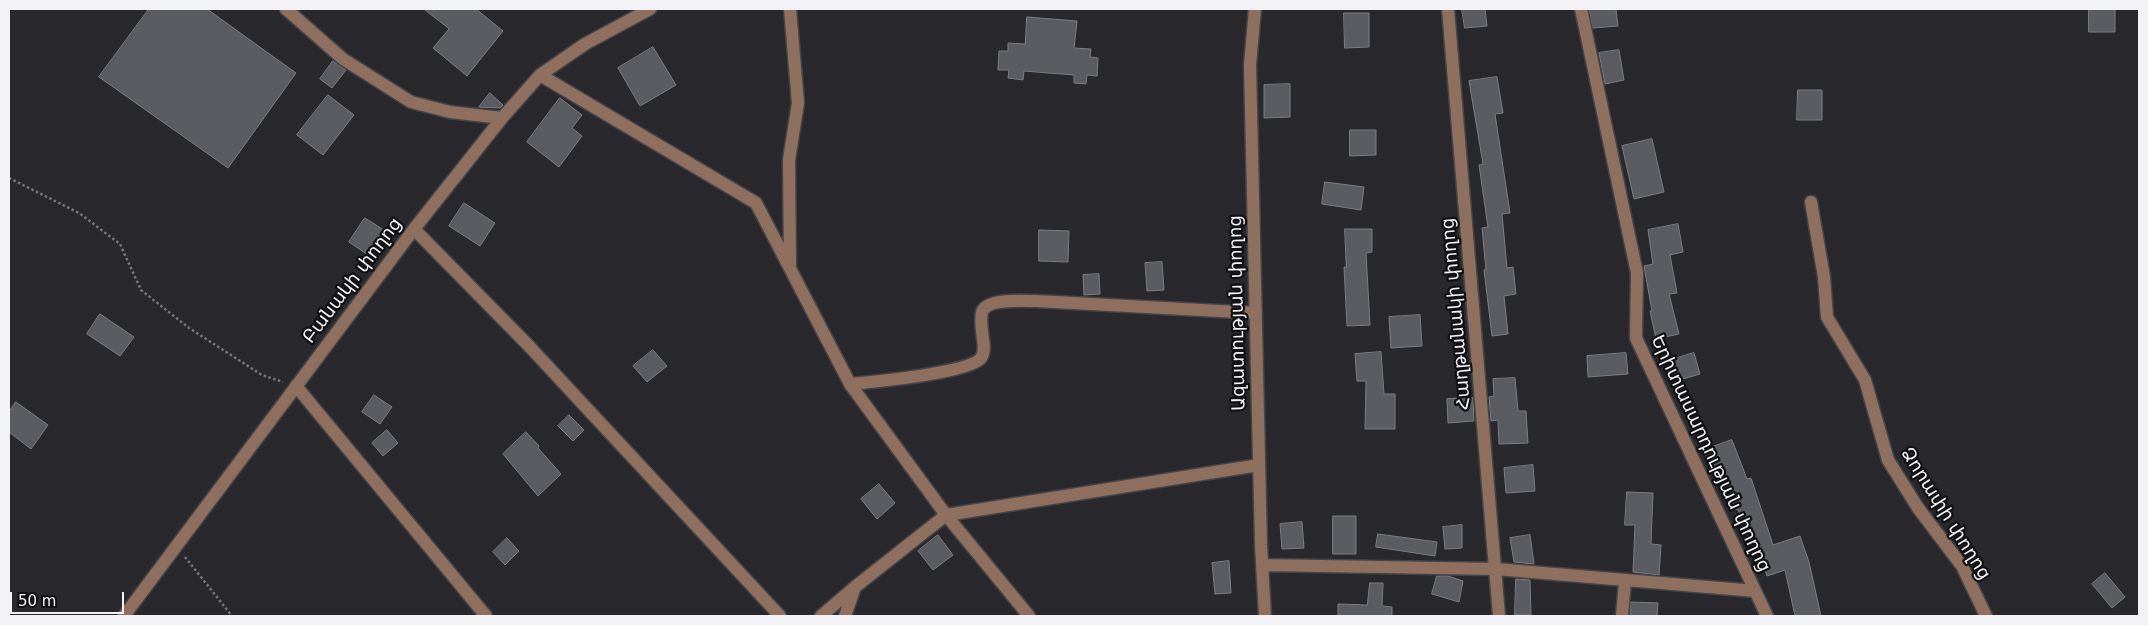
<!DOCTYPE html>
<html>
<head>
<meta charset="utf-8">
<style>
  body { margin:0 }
  #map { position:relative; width:2148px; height:625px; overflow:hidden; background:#28282d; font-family:"DejaVu Sans",sans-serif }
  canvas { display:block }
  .frame { position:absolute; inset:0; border:10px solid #f3f3f7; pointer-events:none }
  .scale { position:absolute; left:10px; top:592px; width:114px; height:22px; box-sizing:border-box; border:2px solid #f3f3f7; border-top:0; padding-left:6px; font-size:15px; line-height:18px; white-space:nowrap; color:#f3f3f7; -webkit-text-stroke:4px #111113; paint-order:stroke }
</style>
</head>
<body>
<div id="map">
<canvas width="2148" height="625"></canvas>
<div class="frame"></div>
<div class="scale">50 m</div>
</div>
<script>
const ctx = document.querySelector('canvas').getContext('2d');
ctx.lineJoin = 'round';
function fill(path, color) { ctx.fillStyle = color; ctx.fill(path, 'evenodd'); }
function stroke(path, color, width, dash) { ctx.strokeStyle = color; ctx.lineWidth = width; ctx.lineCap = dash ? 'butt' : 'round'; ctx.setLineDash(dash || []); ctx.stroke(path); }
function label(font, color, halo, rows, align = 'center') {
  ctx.font = font + ' "DejaVu Sans","Noto Sans Armenian",sans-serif'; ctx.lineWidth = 4.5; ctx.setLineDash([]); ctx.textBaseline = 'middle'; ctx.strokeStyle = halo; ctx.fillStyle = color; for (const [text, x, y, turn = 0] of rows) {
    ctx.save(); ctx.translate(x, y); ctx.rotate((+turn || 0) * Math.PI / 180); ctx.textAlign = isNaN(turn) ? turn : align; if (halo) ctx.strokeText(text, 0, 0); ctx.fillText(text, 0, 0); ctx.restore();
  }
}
const building = new Path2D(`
  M149 9H207L296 73 228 168 99 77Z
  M424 9H476L503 31 467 76 433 48 449 29Z
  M1462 9H1485L1487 26 1465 28Z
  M1589 9H1616L1618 26 1593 28Z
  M2089 9H2115V32H2089Z
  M1344 13H1369V47L1345 48Z
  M1027 17 1077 21 1074 48 1091 49 1090 57 1098 58 1097 76 1087 75 1086 84 1074 83V75L1024 71 1023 80 1008 78 1009 70H998L999 51H1008V43L1025 44Z
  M653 47 676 85 640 106 618 68Z
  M1619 50 1624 80 1605 84 1599 53Z
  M333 61 346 70 332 88 320 79Z
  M1497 77 1503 113 1495 114 1510 213 1502 214 1507 268 1513 267 1516 294 1504 296 1508 334 1492 336 1484 270H1486L1482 228 1488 227 1479 165 1483 164 1469 81Z
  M1290 84V117L1264 118V85Z
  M1798 90H1822V120H1797Z
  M490 93 503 105 500 108 479 107Z
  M328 95 354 115 323 155 297 135Z
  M560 98 582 115 572 128 582 136 559 167 527 142Z
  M1350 130H1376V155L1350 156Z
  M1652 139 1664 192 1634 199 1622 146Z
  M1325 182 1364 187 1361 210 1322 204Z
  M464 203 495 223 480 246 449 226Z
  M365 218 387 232 371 257 349 242Z
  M1678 224 1683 252 1670 255 1677 293 1669 294 1679 334 1656 339 1650 311H1652L1644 266 1653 264 1648 230Z
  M1345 229H1372V252L1366 253 1370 325 1347 326 1344 267H1346Z
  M1039 230 1069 231 1068 262 1039 261Z
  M1162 262 1164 290 1147 291 1145 263Z
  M1099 274 1100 294 1084 295 1083 275Z
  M100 314 134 337 120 356 87 334Z
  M1420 315 1422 346 1391 348 1389 317Z
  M653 350 667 366 647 382 633 366Z
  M1381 352 1384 394H1395V429H1365L1366 381H1357L1355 354Z
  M1626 353 1628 374 1588 377 1587 356Z
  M1694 353 1700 374 1676 381 1670 360Z
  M1515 378 1518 411H1526L1528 443 1499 444 1498 420 1491 421 1489 397 1494 396 1493 379Z
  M374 395 392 407 380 424 362 412Z
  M1473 398 1474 421 1448 423 1447 399Z
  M16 402 48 425 31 449 9 432V412Z
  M569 415 584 430 573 441 558 426Z
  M387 430 398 443 383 456 372 443Z
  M526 432 539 446 538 448 561 474 538 496 503 454Z
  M1732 440 1747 479 1751 478 1773 545 1800 536 1809 562 1821 616H1795L1785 570 1767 576 1755 541 1750 543 1738 509 1735 510 1720 473 1713 475 1704 450Z
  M1533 465 1535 491 1506 493 1504 468Z
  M879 484 895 503 877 519 861 499Z
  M1627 492 1653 493 1651 544 1661 545 1659 575 1633 572 1635 525H1625Z
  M1333 516H1356V554H1333Z
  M1302 522 1304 548 1282 549 1280 524Z
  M1462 525V548L1445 549 1443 527Z
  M1378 534 1437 542 1435 556 1376 547Z
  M938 535 953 555 933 570 918 551Z
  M1530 535 1534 564 1514 562 1510 538Z
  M507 538 519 551 505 565 493 552Z
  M1229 561 1231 593 1215 594 1212 563Z
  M2105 573 2125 597 2112 608 2092 584Z
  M1437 576H1448L1463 581 1459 602 1432 594Z
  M1516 579 1530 580 1531 615H1515Z
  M1370 583H1383L1382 606 1392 607V616H1338V604L1367 605Z
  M1631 602 1658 603 1657 616H1631Z`);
fill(building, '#5b5c61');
stroke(building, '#7d7e84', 1);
const minor = new Path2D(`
  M286 9 343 59 411 102 450 112 502 118
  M790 9 798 103 789 160 790 265
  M1255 9 1250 65 1261 545 1265 616
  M1448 9 1499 616
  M1581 9 1637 273 1636 338 1767 616
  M540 75 756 203 850 384 946 515 1029 616
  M1811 202 1824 277 1827 317 1865 380 1888 460 1918 508 1962 566 1986 616
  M414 229 528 345 780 616
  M850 384C872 382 970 373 981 358 985 352 984 345 983 339 982 330 980 321 982 312 987 298 1023 301 1036 301L1256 313
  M296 386 486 616
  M1262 565 1496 569 1755 591
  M124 616 414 229 502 118 540 75 585 44 650 9
  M821 616 855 587
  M845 616 855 587 946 515 1259 465
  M1622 616 1625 581`);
stroke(minor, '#444449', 15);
stroke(new Path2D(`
  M9 178 79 213 120 244 141 290 189 328 262 375 283 382
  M185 557 232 616`), '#77777c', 2.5, [2.5, 2.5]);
stroke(minor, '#8f6f5e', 12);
label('18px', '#f3f3f7', '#111113', [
  ["Բանակի փողոց",353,281,-53],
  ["Ազատության փողոց",1238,313,-91],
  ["Հաղթանակի փողոց",1457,314,-95],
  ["Երիտասարդության փողոց",1710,454,65],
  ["Ձորափի փողոց",1945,514,58]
]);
</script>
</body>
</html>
